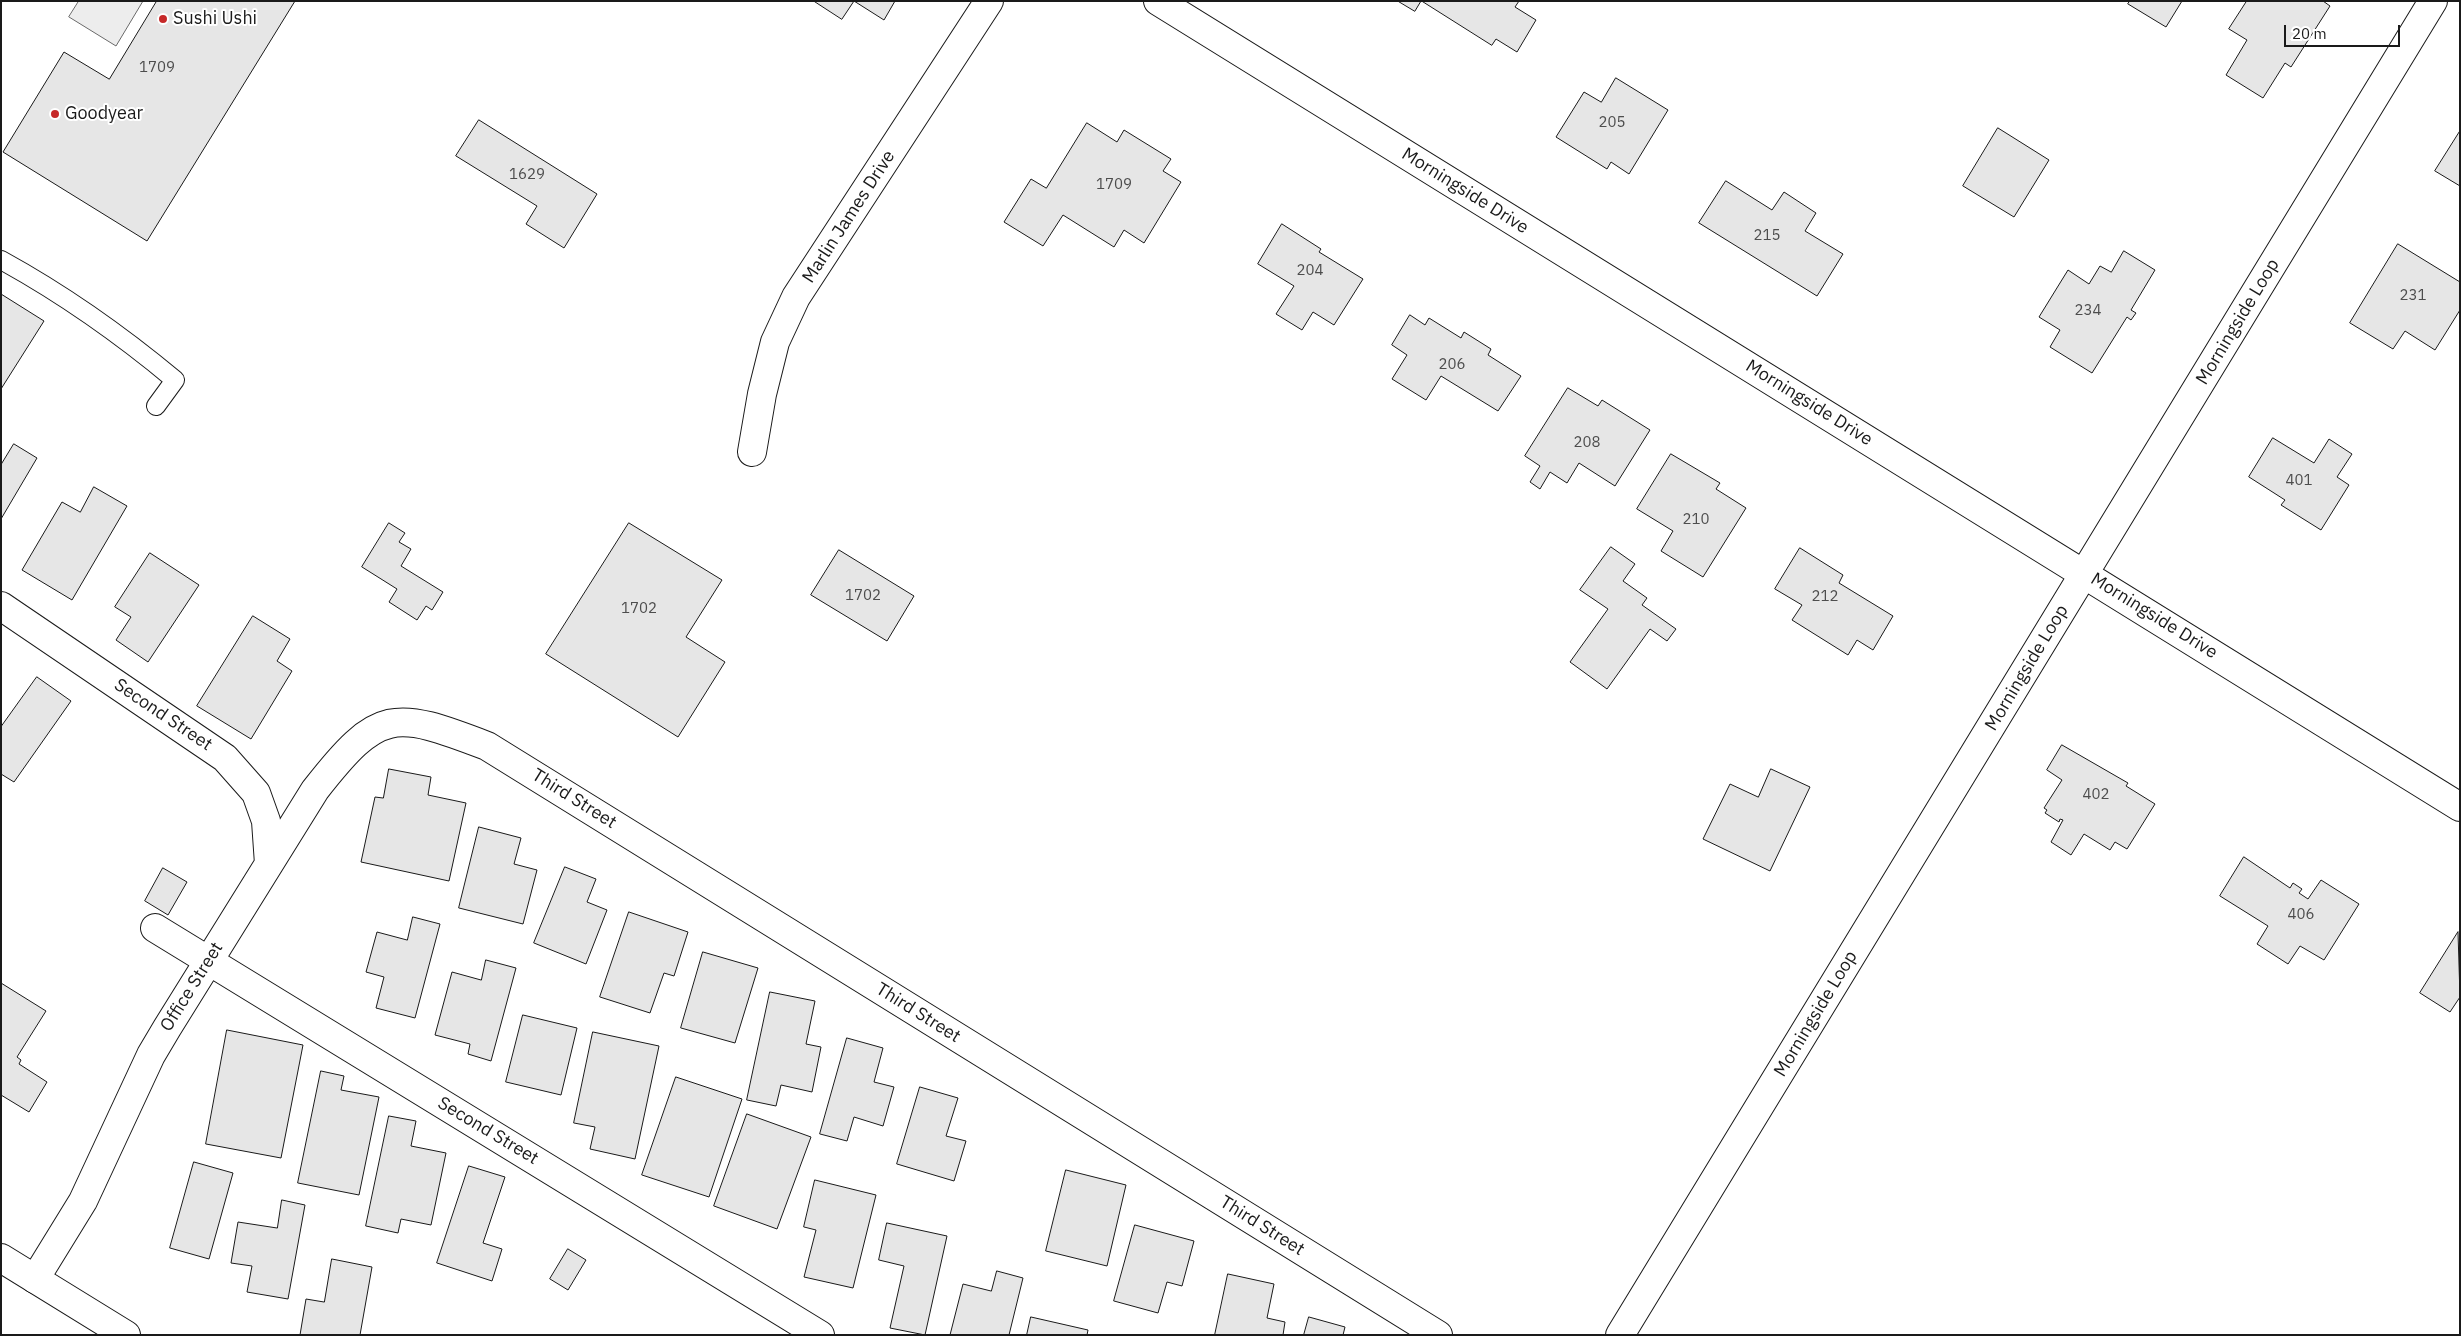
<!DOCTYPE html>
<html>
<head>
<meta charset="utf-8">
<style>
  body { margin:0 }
  #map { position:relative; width:2461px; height:1336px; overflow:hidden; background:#fff; font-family:"IBM Plex Sans",sans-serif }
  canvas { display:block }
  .frame { position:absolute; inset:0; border:2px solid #1a1a1a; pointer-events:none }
  .scale { position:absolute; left:2284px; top:25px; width:116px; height:22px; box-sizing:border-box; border:2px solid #1a1a1a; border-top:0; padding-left:6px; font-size:15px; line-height:18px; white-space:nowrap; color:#1a1a1a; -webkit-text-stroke:4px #fff; paint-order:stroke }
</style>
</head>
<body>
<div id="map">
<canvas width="2461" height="1336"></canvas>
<div class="frame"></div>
<div class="scale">20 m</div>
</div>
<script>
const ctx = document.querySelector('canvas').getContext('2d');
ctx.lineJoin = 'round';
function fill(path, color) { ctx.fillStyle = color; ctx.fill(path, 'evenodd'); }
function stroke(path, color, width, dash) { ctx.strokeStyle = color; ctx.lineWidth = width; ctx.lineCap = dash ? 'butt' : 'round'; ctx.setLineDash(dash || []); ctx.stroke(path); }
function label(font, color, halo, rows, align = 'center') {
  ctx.font = font + ' "IBM Plex Sans",sans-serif'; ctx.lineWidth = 4; ctx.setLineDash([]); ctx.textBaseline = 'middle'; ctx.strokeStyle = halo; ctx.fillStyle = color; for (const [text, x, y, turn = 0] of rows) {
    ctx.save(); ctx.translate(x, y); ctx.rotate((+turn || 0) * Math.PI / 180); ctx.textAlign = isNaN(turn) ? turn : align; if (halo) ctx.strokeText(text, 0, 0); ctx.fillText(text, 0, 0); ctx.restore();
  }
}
const built = new Path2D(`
  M79 1H143L116 46 69 17Z`);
fill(built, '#ededed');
stroke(built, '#6a6a6a', 1);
const building = new Path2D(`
  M157 1H295L147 241 3 152 64 52 109 79Z
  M814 1H895L884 20 854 1 842 19Z
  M1398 1H1421L1415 11Z
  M1422 1H1519L1515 7 1536 20 1517 52 1496 39 1492 45Z
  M2130 1H2182L2166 27 2128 4Z
  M2247 1H2323L2330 6 2291 67 2285 63 2263 98 2226 75 2247 40 2229 29Z
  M1616 78 1668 110 1629 174 1611 162 1607 169 1556 137 1584 92 1601 102Z
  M479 120 597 194 564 248 526 224 537 206 456 156Z
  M1087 123 1117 142 1124 130 1171 159 1163 171 1181 182 1144 243 1124 230 1114 247 1063 215 1043 246 1004 222 1031 179 1046 188Z
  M1998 128 2049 160 2014 217 1963 186Z
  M2460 131V186L2435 171Z
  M1726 181 1772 210 1784 192 1816 213 1805 231 1843 254 1817 296 1699 223Z
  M1282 224 1321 249 1319 252 1363 279 1334 325 1313 312 1302 330 1276 314 1294 286 1258 264Z
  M2398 244 2460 282V310L2435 350 2405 331 2393 349 2350 323Z
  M2124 251 2155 270 2131 310 2136 313 2131 320 2127 317 2092 373 2050 347 2060 330 2039 317 2068 270 2089 284 2100 266 2111 272Z
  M1 294 44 321 1 389Z
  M1410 315 1425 325 1429 318 1461 338 1464 332 1491 349 1488 355 1521 376 1498 411 1441 376 1426 400 1392 379 1407 355 1392 345Z
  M1568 388 1598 406 1602 400 1650 430 1615 486 1579 463 1567 483 1550 472 1540 489 1530 482 1540 466 1525 456Z
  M2273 438 2314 463 2329 439 2352 454 2337 477 2349 485 2321 530 2281 505 2285 500 2249 477Z
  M14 444 37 458 1 519V465Z
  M1671 454 1720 483 1716 489 1746 508 1703 577 1661 551 1673 531 1637 509Z
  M94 487 127 506 72 600 22 570 62 502 80 512Z
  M389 523 405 533 399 542 411 549 401 566 443 592 432 610 426 606 417 620 389 602 397 589 362 567Z
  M629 523 722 580 686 637 725 662 678 737 546 654Z
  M1611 547 1635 564 1623 581 1647 598 1642 605 1676 629 1667 641 1650 629 1607 689 1570 662 1608 609 1580 590Z
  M1800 548 1843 575 1839 583 1893 616 1873 650 1857 640 1848 655 1792 620 1802 605 1775 589Z
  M839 550 914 596 887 641 811 595Z
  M150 553 199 585 148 662 116 640 131 617 115 607Z
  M253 616 290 639 277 661 292 671 251 739 197 706Z
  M37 677 71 701 14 782 1 774V727Z
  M2062 745 2128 783 2126 786 2155 804 2127 849 2115 842 2110 850 2084 834 2071 855 2051 842 2063 820 2060 819 2059 822 2045 813 2047 810 2044 808 2062 780 2047 770Z
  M389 769 431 777 428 795 466 803 449 881 361 862 375 797 383 798Z
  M1771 769 1810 787 1770 871 1703 839 1730 784 1758 797Z
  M479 827 521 838 514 864 537 870 523 924 459 908Z
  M2244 857 2290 888 2293 883 2302 889 2299 893 2308 899 2321 880 2359 904 2324 960 2300 946 2288 964 2257 944 2268 926 2220 896Z
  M565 867 596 879 587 902 607 910 586 964 534 943Z
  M163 868 187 882 168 915 145 901Z
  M629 912 688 932 674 976 664 973 650 1013 600 997Z
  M413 917 440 924 415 1018 376 1008 384 977 366 972 377 932 407 940Z
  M2458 932 2460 997 2450 1012 2420 993Z
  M703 952 758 968 735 1043 681 1028Z
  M486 960 516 968 491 1061 468 1054 470 1044 435 1035 452 972 481 980Z
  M1 983 46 1011 17 1057 21 1060 19 1064 47 1082 29 1112 1 1095Z
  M770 992 815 1001 806 1044 821 1047 812 1092 781 1085 776 1106 747 1100Z
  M523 1015 577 1028 561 1095 506 1082Z
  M227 1030 303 1045 281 1158 206 1144Z
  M593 1032 659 1046 635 1159 590 1149 595 1127 574 1123Z
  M847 1038 883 1048 874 1082 894 1087 883 1126 854 1117 847 1141 820 1134Z
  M321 1071 344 1076 341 1090 379 1097 359 1195 298 1183Z
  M676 1077 742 1099 709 1197 642 1175Z
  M920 1087 958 1098 946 1136 966 1141 954 1181 897 1164Z
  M747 1114 811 1137 777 1229 714 1206Z
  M389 1116 416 1121 411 1146 446 1153 431 1225 401 1219 398 1233 366 1226Z
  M194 1162 233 1173 209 1259 170 1248Z
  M469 1166 505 1177 483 1243 502 1249 492 1281 437 1263Z
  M1066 1170 1126 1185 1107 1266 1046 1251Z
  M815 1180 876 1195 853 1288 804 1277 816 1230 804 1227Z
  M282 1200 305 1205 288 1299 247 1292 252 1266 231 1263 238 1222 277 1228Z
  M887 1223 947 1236 925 1335 890 1328 904 1266 879 1260Z
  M1135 1225 1194 1241 1182 1286 1167 1282 1158 1313 1114 1301Z
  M568 1249 586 1260 568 1290 550 1279Z
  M332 1259 372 1267 360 1335H300L306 1299 324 1302Z
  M997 1271 1023 1278 1009 1335H950L963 1284 991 1291Z
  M1228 1274 1274 1284 1267 1318 1285 1322 1283 1335H1215Z
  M1031 1317 1088 1330 1087 1335H1027Z
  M1309 1317 1345 1327 1343 1335H1304Z`);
fill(building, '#e6e6e6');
stroke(building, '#1a1a1a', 1);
const lane = new Path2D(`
  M1 260C63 294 121 335 175 380L156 406`);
const street = new Path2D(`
  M1158 1 2460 807
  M752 452 762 394 775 342 796 297 989 1
  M1 606 225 758 256 793 266 821 269 864
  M155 928 820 1335
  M35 1279 83 1201 151 1055 167 1028 315 790C379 708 393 710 487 746L1438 1335
  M1620 1335 2433 1`);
const secondary = new Path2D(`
  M1 1258 126 1335`);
stroke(lane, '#1a1a1a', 20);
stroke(street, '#1a1a1a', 30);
stroke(secondary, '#1a1a1a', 30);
stroke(lane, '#fff', 18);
stroke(street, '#fff', 28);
stroke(secondary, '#fff', 28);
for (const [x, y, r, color] of [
  [163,19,5,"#c62828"],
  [55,114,5,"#c62828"]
]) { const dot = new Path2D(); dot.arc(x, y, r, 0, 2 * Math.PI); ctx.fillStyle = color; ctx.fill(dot); stroke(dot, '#fff', 2); }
label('15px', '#4d4d4d', null, [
  ["1709",157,68],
  ["205",1612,123],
  ["1629",527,175],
  ["1709",1114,185],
  ["215",1767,236],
  ["204",1310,271],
  ["231",2413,296],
  ["234",2088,311],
  ["206",1452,365],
  ["208",1587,443],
  ["401",2299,481],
  ["210",1696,520],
  ["1702",863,596],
  ["212",1825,597],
  ["1702",639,609],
  ["402",2096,795],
  ["406",2301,915]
]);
label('18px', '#1a1a1a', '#fff', [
  ["Sushi Ushi",173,19],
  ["Goodyear",65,114]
], 'left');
label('18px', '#1a1a1a', '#fff', [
  ["Morningside Drive",1465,191,32],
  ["Marlin James Drive",849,217,-57],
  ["Morningside Loop",2238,322,-59],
  ["Morningside Drive",1809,403,32],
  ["Morningside Drive",2154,616,32],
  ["Morningside Loop",2027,668,-59],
  ["Second Street",163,715,34],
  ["Third Street",574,799,32],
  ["Office Street",192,987,-58],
  ["Third Street",918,1013,32],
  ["Morningside Loop",1816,1014,-59],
  ["Second Street",488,1131,31],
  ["Third Street",1262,1226,32]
]);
</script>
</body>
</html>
